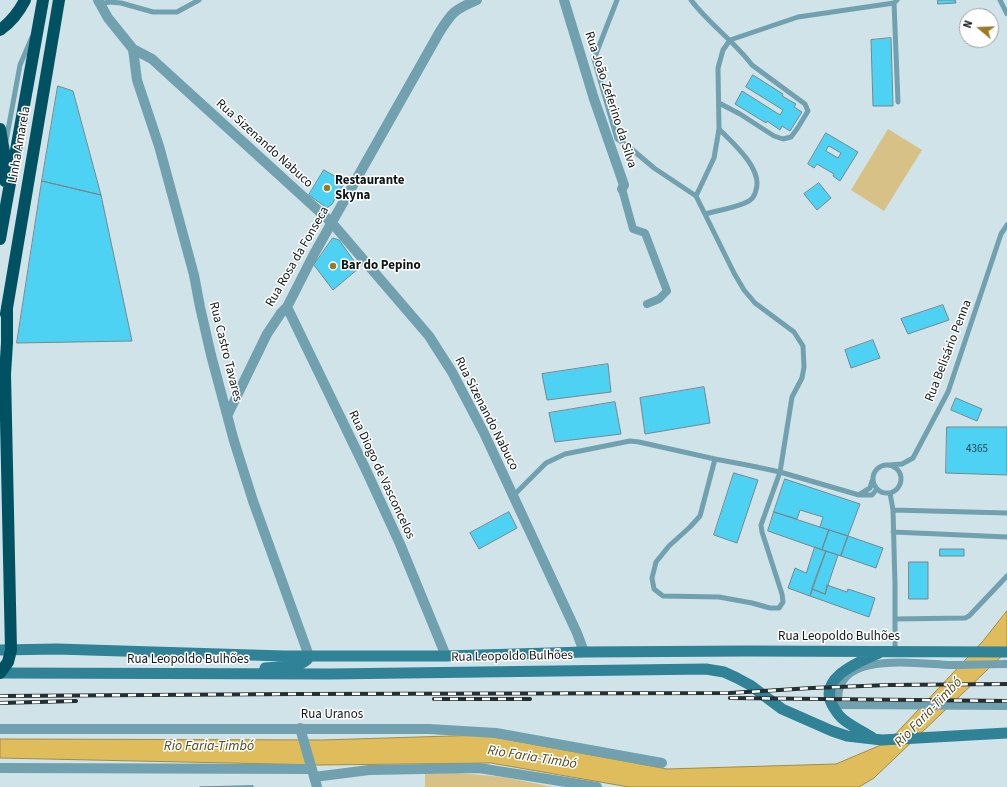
<!DOCTYPE html>
<html>
<head>
<meta charset="utf-8">
<style>
  body { margin:0 }
  #map { position:relative; width:1007px; height:787px; overflow:hidden; background:#d0e3e9; font-family:"Source Sans 3",sans-serif }
  canvas { display:block }
  .north { position:absolute; left:959px; top:8px; width:40px; height:40px; box-sizing:border-box; background:#fff; border:1px solid #9fa2a3; border-radius:50%; rotate:289deg; font-size:11px; font-weight:700; line-height:16px; text-align:center; color:#101719 }
  .north::after { content:''; display:block; margin:auto; width:14px; height:18px; background:#987b23; clip-path:polygon(50% 0,100% 100%,50% 72%,0 100%) }
</style>
</head>
<body>
<div id="map">
<canvas width="1007" height="787"></canvas>
<div class="north">N</div>
</div>
<script>
const ctx = document.querySelector('canvas').getContext('2d');
ctx.lineJoin = 'round';
function fill(path, color) { ctx.fillStyle = color; ctx.fill(path, 'evenodd'); }
function stroke(path, color, width, dash) { ctx.strokeStyle = color; ctx.lineWidth = width; ctx.lineCap = dash ? 'butt' : 'round'; ctx.setLineDash(dash || []); ctx.stroke(path); }
function label(font, color, halo, rows, align = 'center') {
  ctx.font = font + ' "Source Sans 3",sans-serif'; ctx.lineWidth = 3; ctx.setLineDash([]); ctx.textBaseline = 'middle'; ctx.strokeStyle = halo; ctx.fillStyle = color; for (const [text, x, y, turn = 0] of rows) {
    ctx.save(); ctx.translate(x, y); ctx.rotate((+turn || 0) * Math.PI / 180); ctx.textAlign = isNaN(turn) ? turn : align; if (halo) ctx.strokeText(text, 0, 0); ctx.fillText(text, 0, 0); ctx.restore();
  }
}
fill(new Path2D(`
  M888 129 922 150 884 211 851 190Z
  M458 773 504 777 553 787H425V774Z`), '#d7c186');
const water = new Path2D(`
  M1007 611V651L874 778 859 787H629L491 763 320 765 0 758V739L322 740 483 735 667 769 836 764 888 742 983 641Z`);
fill(water, '#e0bd5c');
stroke(water, '#a28b48', 1);
const building = new Path2D(`
  M938 0H955L956 3 938 4Z
  M891 38 893 106H873L871 40Z
  M753 75 783 94 782 96 796 104 794 107 802 112 790 131 782 126 780 130 767 121 766 123 735 104 742 91 780 115 783 110 746 87Z
  M58 86 73 91 101 195 42 181Z
  M826 133 858 152 840 181 833 176 834 174 817 164 814 168 808 164ZM829 146 841 153 838 158 826 151Z
  M324 170 345 182 332 204 327 208 309 195Z
  M42 181 101 195 132 341 17 343Z
  M819 183 831 198 817 210 804 194Z
  M333 238 339 240 359 268 333 290 314 265Z
  M943 305 949 320 908 334 901 319Z
  M873 340 880 358 851 368 845 350Z
  M608 364 611 392 547 400 542 374Z
  M704 387 710 423 645 434 640 398Z
  M956 398 982 409 977 421 951 410Z
  M615 402 621 434 555 442 549 413Z
  M947 427H1007V475L946 473Z
  M734 473 758 480 737 543 714 535Z
  M785 479 860 504 848 536 820 527 823 517 800 510 797 519 774 512Z
  M509 512 517 528 479 549 470 533Z
  M774 512 829 530 822 550 768 531Z
  M829 530 848 536 841 556 822 550Z
  M848 536 883 548 876 568 841 556Z
  M815 547 826 551 810 596 788 588 795 568 806 573Z
  M940 549H964V556H940Z
  M826 551 838 555 825 594 812 589Z
  M909 562H928V599H909Z
  M827 585 847 592 848 589 875 598 869 617 810 596 812 589 825 594Z
  M253 786V787H200Z`);
fill(building, '#4dd2f4');
stroke(building, '#76878d', 1);
stroke(new Path2D(`
  M617 0 594 59 617 139 628 146 654 168 696 196 734 273 744 290 755 303 794 332 803 346 804 367 802 378 792 397 780 472 761 525 762 532 782 594 783 602 779 608H770L752 603 719 597 663 596 654 589 652 578 656 562 669 546 690 527 700 516 715 459
  M691 0C709 24 734 41 752 65L805 104 808 111 797 129 791 137 783 139 774 136 740 114 719 103
  M1000 0 1007 14
  M894 3 898 102
  M100 4 109 2 121 3 153 12H177L199 0
  M6 141 20 65 32 37
  M696 196 714 158 719 129 718 68 723 50 730 40 798 17 894 3 897 0
  M705 214C719 210 735 208 747 202 752 200 755 195 756 190 763 169 733 143 719 129
  M889 465 902 464 913 458 948 392 1001 234 1007 225
  M873 479a14 14 0 1 1 28 0a14 14 0 1 1-28 0Z
  M890 493 893 510 895 585V651
  M860 494 870 488 872 481
  M513 496 546 463 565 454 630 441 639 442 715 459 752 466 780 472 859 495H872L877 489
  M893 510 1007 513
  M893 532 1007 537
  M896 619 965 618 969 616 1007 576`), '#71a1af', 5);
stroke(new Path2D(`
  M622 189 633 229 645 233 667 291 659 299 647 304
  M1007 664C988 664 968 665 949 665 918 664 829 649 839 705L1007 706`), '#71a1af', 8);
stroke(new Path2D(`
  M98 0 108 18 133 49 152 59 332 223 429 336 452 372 484 433 577 633 584 652
  M564 0 594 99 624 185 622 189
  M133 49 137 80 159 146 194 275 200 307 211 355 234 441 253 501 309 656
  M287 307 366 470 400 544 446 656
  M228 414 267 334 281 313 287 307 314 254 439 33C452 12 454 10 477 0
  M300 728 317 787
  M0 729H429L496 733 662 763
  M0 768 312 769
  M314 777 369 770 479 768 597 787`), '#71a1af', 10);
stroke(new Path2D(`
  M0 650 57 649 284 656H446L584 652 747 651 1007 652
  M265 668C277 667 303 668 309 657
  M0 673 330 674 706 669 724 672 737 678 750 685 782 709 832 731 847 736 882 740 1007 733
  M873 738C864 732 853 727 844 720 840 717 837 713 834 708 815 679 858 662 879 653`), '#308296', 11);
stroke(new Path2D(`
  M0 30C11 22 19 12 25 0
  M0 129 4 152 5 181
  M0 239 43 0
  M6 314 59 0
  M0 673 8 662 11 650 5 374 7 343V307`), '#005263', 12);
const rail = new Path2D(`
  M0 696 297 694 730 693 812 688 889 685 1007 684
  M730 698 1007 701
  M434 699H530
  M0 703 76 701`);
stroke(rail, '#252e30', 4);
stroke(rail, '#fff', 2.5, [8]);
for (const [x, y, r, color] of [
  [327,188,4,"#987b23"],
  [333,266,4,"#987b23"]
]) { const dot = new Path2D(); dot.arc(x, y, r, 0, 2 * Math.PI); ctx.fillStyle = color; ctx.fill(dot); stroke(dot, '#fff', 1.5); }
label('11px', '#1f4650', null, [
  ["4365",977,450]
]);
label('13px', '#101719', '#fff', [
  ["Rua João Zeferino da Silva",610,100,72],
  ["Rua Sizenando Nabuco",264,144,42],
  ["Linha Amarela",20,145,-80],
  ["Rua Rosa da Fonseca",298,257,-60],
  ["Rua Belisário Penna",949,351,-69],
  ["Rua Castro Tavares",225,352,76],
  ["Rua Sizenando Nabuco",486,414,63],
  ["Rua Diogo de Vasconcelos",381,475,65],
  ["Rua Leopoldo Bulhões",839,637],
  ["Rua Leopoldo Bulhões",512,657,-1],
  ["Rua Leopoldo Bulhões",188,660],
  ["Rua Uranos",332,715]
]);
label('bold 13px', '#101719', '#fff', [
  ["Restaurante",335,181],
  ["Skyna",335,196],
  ["Bar do Pepino",341,266]
], 'left');
label('italic 14px', '#54461d', '#fff', [
  ["Rio Faria-Timbó",929,713,-46],
  ["Rio Faria-Timbó",209,747],
  ["Rio Faria-Timbó",532,758,9]
]);
</script>
</body>
</html>
